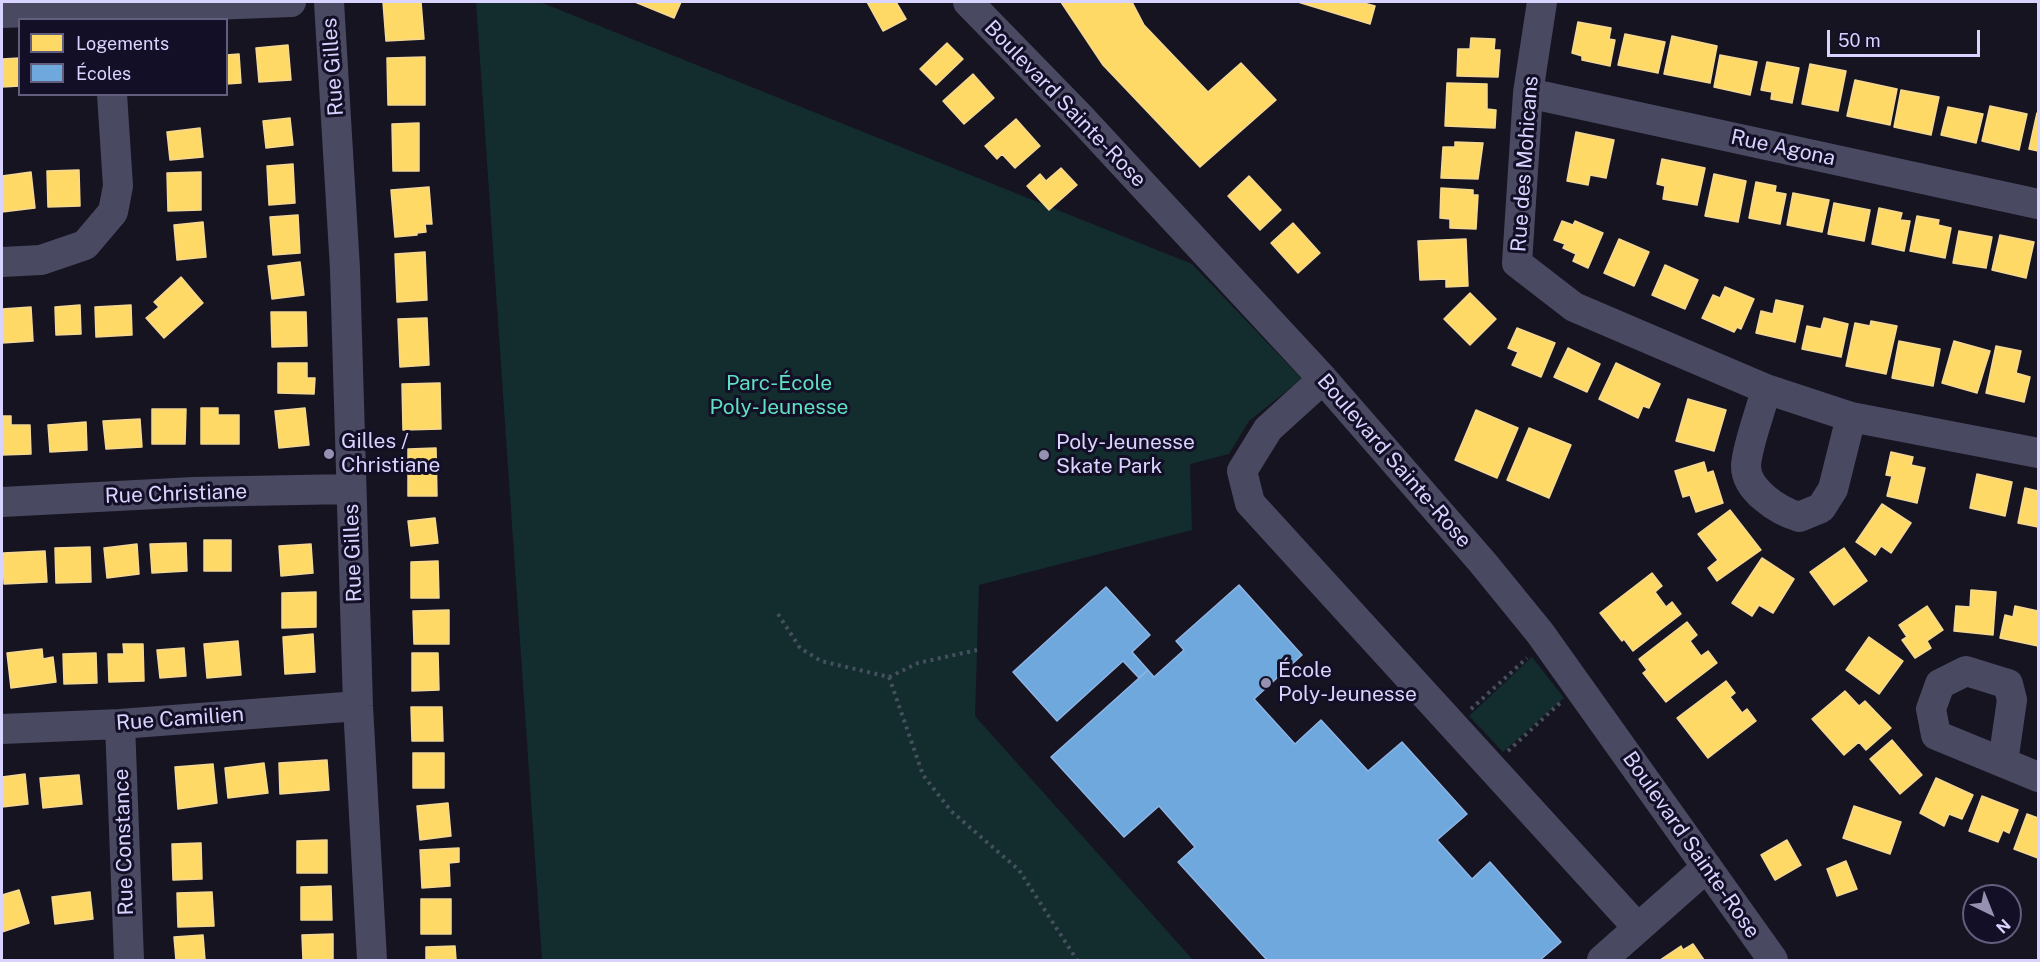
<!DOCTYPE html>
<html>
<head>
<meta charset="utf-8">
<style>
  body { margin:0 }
  #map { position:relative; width:2040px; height:962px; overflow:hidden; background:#161421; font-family:"Public Sans",sans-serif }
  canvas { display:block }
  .frame { position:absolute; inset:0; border:3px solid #d9d4ff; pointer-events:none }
  .legend { position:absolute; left:18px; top:18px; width:210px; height:78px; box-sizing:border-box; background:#130f26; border:2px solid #625e7d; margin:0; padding:8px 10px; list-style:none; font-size:18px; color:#d9d4ff }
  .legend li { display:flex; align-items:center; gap:12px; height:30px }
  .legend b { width:30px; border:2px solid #625e7d }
  .north { position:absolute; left:1962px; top:884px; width:60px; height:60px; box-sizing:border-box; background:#130f26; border:2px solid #625e7d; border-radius:50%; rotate:137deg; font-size:16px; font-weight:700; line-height:24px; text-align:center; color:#d9d4ff }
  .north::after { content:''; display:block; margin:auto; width:21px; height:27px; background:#9591b1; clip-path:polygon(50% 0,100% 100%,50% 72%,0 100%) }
  .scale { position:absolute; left:1827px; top:30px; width:153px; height:27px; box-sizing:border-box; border:3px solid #d9d4ff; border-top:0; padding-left:8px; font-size:18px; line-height:21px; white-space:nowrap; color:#d9d4ff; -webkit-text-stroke:4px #130f26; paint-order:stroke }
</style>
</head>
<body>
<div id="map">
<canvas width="2040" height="962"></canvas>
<div class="frame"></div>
<ul class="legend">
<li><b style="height:16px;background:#ffd966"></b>Logements</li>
<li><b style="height:16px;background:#6fa8dc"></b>Écoles</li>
</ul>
<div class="north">N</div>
<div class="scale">50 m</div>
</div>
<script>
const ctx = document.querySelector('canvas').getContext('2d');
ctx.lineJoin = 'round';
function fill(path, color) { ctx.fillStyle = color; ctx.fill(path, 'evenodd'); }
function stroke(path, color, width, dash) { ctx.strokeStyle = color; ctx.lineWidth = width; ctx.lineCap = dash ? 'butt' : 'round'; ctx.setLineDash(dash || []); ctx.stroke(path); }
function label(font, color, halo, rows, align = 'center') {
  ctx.font = font + ' "Public Sans",sans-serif'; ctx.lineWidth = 6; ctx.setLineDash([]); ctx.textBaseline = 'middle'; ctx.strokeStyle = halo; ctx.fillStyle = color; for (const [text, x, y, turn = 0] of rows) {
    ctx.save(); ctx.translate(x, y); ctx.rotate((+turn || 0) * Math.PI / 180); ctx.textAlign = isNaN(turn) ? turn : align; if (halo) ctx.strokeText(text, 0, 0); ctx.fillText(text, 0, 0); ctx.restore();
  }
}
fill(new Path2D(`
  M476 2H540L1192 264 1302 379 1249 421 1229 454 1190 464 1192 530 979 585 975 716 1193 960H542Z
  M1532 657 1564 698 1503 752 1469 716Z`), '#132c2d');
const homes = new Path2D(`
  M383 2H421L424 39 386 41Z
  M635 2H681L674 18Z
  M867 2H896L906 19 883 31Z
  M1061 2H1132L1144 25 1208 92 1241 63 1276 100 1200 167 1103 65Z
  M1298 2H1360L1375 6 1370 24Z
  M1578 22 1611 28 1609 39 1615 40 1610 66 1582 60V56L1572 53Z
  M1625 34 1665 42 1658 73 1618 65Z
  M1672 36 1717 46 1710 83 1664 74Z
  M1471 38 1495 39 1494 50H1500L1498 77 1457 76 1458 49H1470Z
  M947 43 963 59 936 85 920 69Z
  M288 45 291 80 259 82 256 48Z
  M239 54 241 83 226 84V55Z
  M1720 55 1757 62 1750 95 1714 87Z
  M425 57V105H388L387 58Z
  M20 58V86L2 87V59Z
  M1767 62 1799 68 1792 103 1771 99 1772 92 1761 90Z
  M1810 64 1846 71 1838 111 1802 104Z
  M973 74 994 98 964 124 943 101Z
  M1855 80 1897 89 1890 125 1847 116Z
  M1447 83 1487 84V109L1496 110 1495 128 1445 126Z
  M1901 90 1939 97 1931 135 1894 127Z
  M1990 106 2027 114 2019 150 1982 141Z
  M1948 107 1983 114 1976 143 1941 135Z
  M2037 113H2038V151L2029 149Z
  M290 118 293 145 266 148 263 121Z
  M1016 119 1040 146 1015 168 1002 154 997 159 985 146Z
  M419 123V171H393L392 124Z
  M200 128 203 157 170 160 167 132Z
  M1576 132 1614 140 1606 178 1590 175 1588 185 1567 181Z
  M1455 142 1483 143 1478 179 1441 178 1443 147H1455Z
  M1662 159 1705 168 1697 205 1663 199 1665 186 1657 184Z
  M293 164 295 203 269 205 267 166Z
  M1061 168 1077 185 1049 210 1027 186 1040 174 1046 181Z
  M79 170 80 206 48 207 47 171Z
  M31 172 35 208 2 212V176Z
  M201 172V210L168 211 167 173Z
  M1714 174 1746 181 1738 222 1705 216Z
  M1249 176 1281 210 1260 230 1228 196Z
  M1756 182 1776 186 1775 192 1786 194 1780 224 1749 218Z
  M429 187 432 224H425L426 232 417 233V235L395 237 391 190Z
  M1441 188 1473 190V195H1478L1476 229 1450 228V219L1440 218Z
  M1793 193 1829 200 1822 232 1787 225Z
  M1834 203 1870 210 1864 241 1828 234Z
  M1879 208 1902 213 1900 220 1910 221 1904 251 1872 244Z
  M298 215 300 253 273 255 270 217Z
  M1917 216 1939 220 1938 225 1951 228 1945 258 1910 251Z
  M1562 221 1573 225 1575 221 1603 233 1588 268 1573 261 1576 254 1563 248 1565 244 1554 240Z
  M203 222 206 257 177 260 174 225Z
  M1293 223 1320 253 1298 273 1271 243Z
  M1959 231 1992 237 1986 268 1953 263Z
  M2000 235 2034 242 2026 278 1992 270Z
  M1466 239 1468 286 1446 287V279L1420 280 1418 241Z
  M1619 239 1649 252 1634 286 1604 273Z
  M425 252 427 300 397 302 395 254Z
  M300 262 304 295 272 299 268 266Z
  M1665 265 1698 280 1685 309 1652 295Z
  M181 277 203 303 164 338 146 318 159 307 154 302Z
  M1725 287 1754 299 1741 329 1737 327 1734 332 1702 318 1713 295 1720 298Z
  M1470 293 1496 319 1470 345 1444 319Z
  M1776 300 1803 306 1795 342 1756 333 1761 311 1773 314Z
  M80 305 81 334 56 335 55 307Z
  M131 305 132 335 96 337 95 307Z
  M31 307 33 341 2 343V309Z
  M271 312H306L307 346 272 347Z
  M427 318 429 365 400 367 398 319Z
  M1824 318 1848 324 1841 357 1802 349 1807 326 1821 329Z
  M1871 321 1897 326 1886 374 1846 366 1855 323 1870 326Z
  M1517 328 1555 343 1541 377 1512 365 1518 352 1508 348Z
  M1899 341 1940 349 1933 386 1892 378Z
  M1954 341 1990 351 1977 393 1942 383Z
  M1996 346 2021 351 2016 373 2030 377 2024 402 1986 393Z
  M1568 348 1600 364 1587 392 1554 377Z
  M278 363H307V378H315L314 394 278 393Z
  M1616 363 1660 384 1649 408 1643 406 1638 418 1599 399Z
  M440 383 441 429 403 430 402 384Z
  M1688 399 1726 410 1714 451 1676 441Z
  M201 408H218V415H239V444H201Z
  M305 408 309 445 279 448 275 411Z
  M152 409H186L185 444H152Z
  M1476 410 1518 428 1497 478 1455 460Z
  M2 416H11V425H30L31 454 2 455Z
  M140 419 142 447 106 449 103 421Z
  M86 422 87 450 50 452 48 425Z
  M1529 428 1571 445 1549 498 1507 480Z
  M436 448 437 496H408V449Z
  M1891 452 1913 457 1911 465 1925 468 1917 503 1887 496 1892 476 1886 475Z
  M1704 462 1707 473 1713 471 1723 503 1696 512 1690 495 1683 497 1675 471Z
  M1977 474 2012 482 2005 516 1970 508Z
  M2025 488 2038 491V527L2018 523Z
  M1882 504 1911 523 1891 553 1881 546 1875 555 1856 542Z
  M1730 510 1761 550 1717 581 1708 568 1718 560 1698 534Z
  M435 518 438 543 411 546 408 521Z
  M204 540H231V571H204Z
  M186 543 187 571 152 573 150 544Z
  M137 544 139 574 107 578 104 548Z
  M311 544 313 573 281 576 279 546Z
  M90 547 91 582 56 583 55 548Z
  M1844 548 1867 581 1834 605 1810 572Z
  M45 551 47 582 4 584 3 553Z
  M1762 558 1794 579 1773 613 1759 605 1752 616 1732 603Z
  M438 561 439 598H411V562Z
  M1652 573 1662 586 1655 592 1666 607 1672 602 1681 614 1633 651 1624 639 1622 641 1600 613Z
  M1971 590 1996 592 1993 635 1954 631 1956 606 1970 607Z
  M316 592V627L282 628V593Z
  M1927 606 1943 630 1927 641 1931 648 1915 658 1902 640 1907 637 1899 625Z
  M2015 606 2038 611V646L2000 638 2005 615 2013 617Z
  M449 610V644H414L413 611Z
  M1687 622 1697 635 1690 641 1701 656 1708 651 1717 663 1666 702 1643 673 1647 670 1639 659Z
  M313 634 315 672 285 674 283 637Z
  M1869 637 1903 661 1879 694 1846 670Z
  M238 641 241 675 207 678 204 644Z
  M123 644H143L144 681 109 682 108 654H124Z
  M184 648 186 676 160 678 157 650Z
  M42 649 43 659 53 657 56 682 11 688 7 653Z
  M96 653 97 683 64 684 63 654Z
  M412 653H438L439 690 412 691Z
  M1726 681 1735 693 1730 697 1742 713 1747 709 1756 721 1708 758 1677 718Z
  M1845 691 1859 706 1865 701 1891 728 1866 750 1859 742 1844 755 1812 719Z
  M411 707H442L443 741H412Z
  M1892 740 1922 775 1900 794 1870 759Z
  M413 753H444V788H413Z
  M327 760 329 790 280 794 279 763Z
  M264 763 268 793 228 798 225 768Z
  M213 764 217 803 178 809 175 767Z
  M25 774 28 804 2 807V777Z
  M79 775 82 804 43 808 40 778Z
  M1936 778 1973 795 1962 819 1949 814 1944 826 1920 813Z
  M1982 796 2018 810 2009 833 2003 830 1998 842 1969 831Z
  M448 803 451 836 420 840 417 806Z
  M1854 806 1901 822 1890 854 1843 838Z
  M2027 814 2038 818V858L2014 849Z
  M327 840V873H297V841Z
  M1787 840 1801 865 1775 880 1761 855Z
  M201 843 202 879 173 880 172 844Z
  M459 848V862L449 863 450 886 422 888 420 850Z
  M1846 861 1857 889 1837 896 1827 869Z
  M331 886 332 920H301V887Z
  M19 890 29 923 2 932V895Z
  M90 892 93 919 55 924 52 897Z
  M212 892 214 926 178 927 177 893Z
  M421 899H451V934H421Z
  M333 934V960H303L302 935Z
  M203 935 205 960H176L174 937Z
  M1693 944 1704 960H1660L1681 946 1683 950Z
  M455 946 456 960H426V947Z`);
fill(homes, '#ffd966');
stroke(homes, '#f4d894', 1.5);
const schools = new Path2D(`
  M1239 585 1302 655 1254 699 1295 744 1321 720 1368 771 1402 742 1467 814 1437 840 1472 879 1490 862 1561 942 1540 960H1267L1178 862 1195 847 1159 806 1124 837 1051 757 1148 670 1154 677 1184 650 1176 641Z
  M1106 587 1150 635 1132 652 1148 670 1139 678 1123 661 1057 721 1013 672Z`);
fill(schools, '#6fa8dc');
stroke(schools, '#8fb5e6', 1.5);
stroke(new Path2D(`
  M778 614 800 648 821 661 889 677 918 663 977 650
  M889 677 923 775 951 811 1019 870 1077 960
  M1471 709 1527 658
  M1508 751 1560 703`), '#44505f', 4, [3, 4.5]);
stroke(new Path2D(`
  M329 2 345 269 358 706 372 960
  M968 2 1080 117 1323 379 1483 563 1540 633 1773 960
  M1542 2 1528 93 1517 263 1574 307 1766 389 1851 417 2038 453
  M2 13 291 2
  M1528 93 2038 204
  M2 262 41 260 85 245 113 212 118 186 112 94
  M1323 379 1268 429 1242 471 1250 503 1638 928
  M1766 389C1761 411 1748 442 1746 465 1745 490 1779 511 1799 517L1821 508 1833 489 1851 417
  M2 502 194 492 350 489
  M120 724 129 960
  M2 729 120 724 358 706
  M2003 762 2012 700 2008 684 1966 671 1940 684 1931 709 1936 735 2038 777
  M1602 960 1707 867`), '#4a4962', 30);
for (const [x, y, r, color] of [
  [329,454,6,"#9591b1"],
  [1044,455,6,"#9591b1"],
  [1266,683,6,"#9591b1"]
]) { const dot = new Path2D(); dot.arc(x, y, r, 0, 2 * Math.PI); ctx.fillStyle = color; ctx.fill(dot); stroke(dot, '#130f26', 2); }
label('21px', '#d9d4ff', '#130f26', [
  ["Rue Gilles",333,67,-94],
  ["Boulevard Sainte-Rose",1065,104,46],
  ["Rue Agona",1783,148,12],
  ["Rue des Mohicans",1525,164,-86],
  ["Boulevard Sainte-Rose",1394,461,49],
  ["Rue Christiane",176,494,-2],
  ["Rue Gilles",353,553,-92],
  ["Rue Camilien",180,719,-4],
  ["Rue Constance",124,842,-92],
  ["Boulevard Sainte-Rose",1691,845,55]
]);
label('21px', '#5fe0c0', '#130f26', [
  ["Parc-École",779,384],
  ["Poly-Jeunesse",779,408]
]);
label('21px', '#d9d4ff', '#130f26', [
  ["Gilles /",341,442],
  ["Christiane",341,466],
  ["Poly-Jeunesse",1056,443],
  ["Skate Park",1056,467],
  ["École",1278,671],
  ["Poly-Jeunesse",1278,695]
], 'left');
</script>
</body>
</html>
